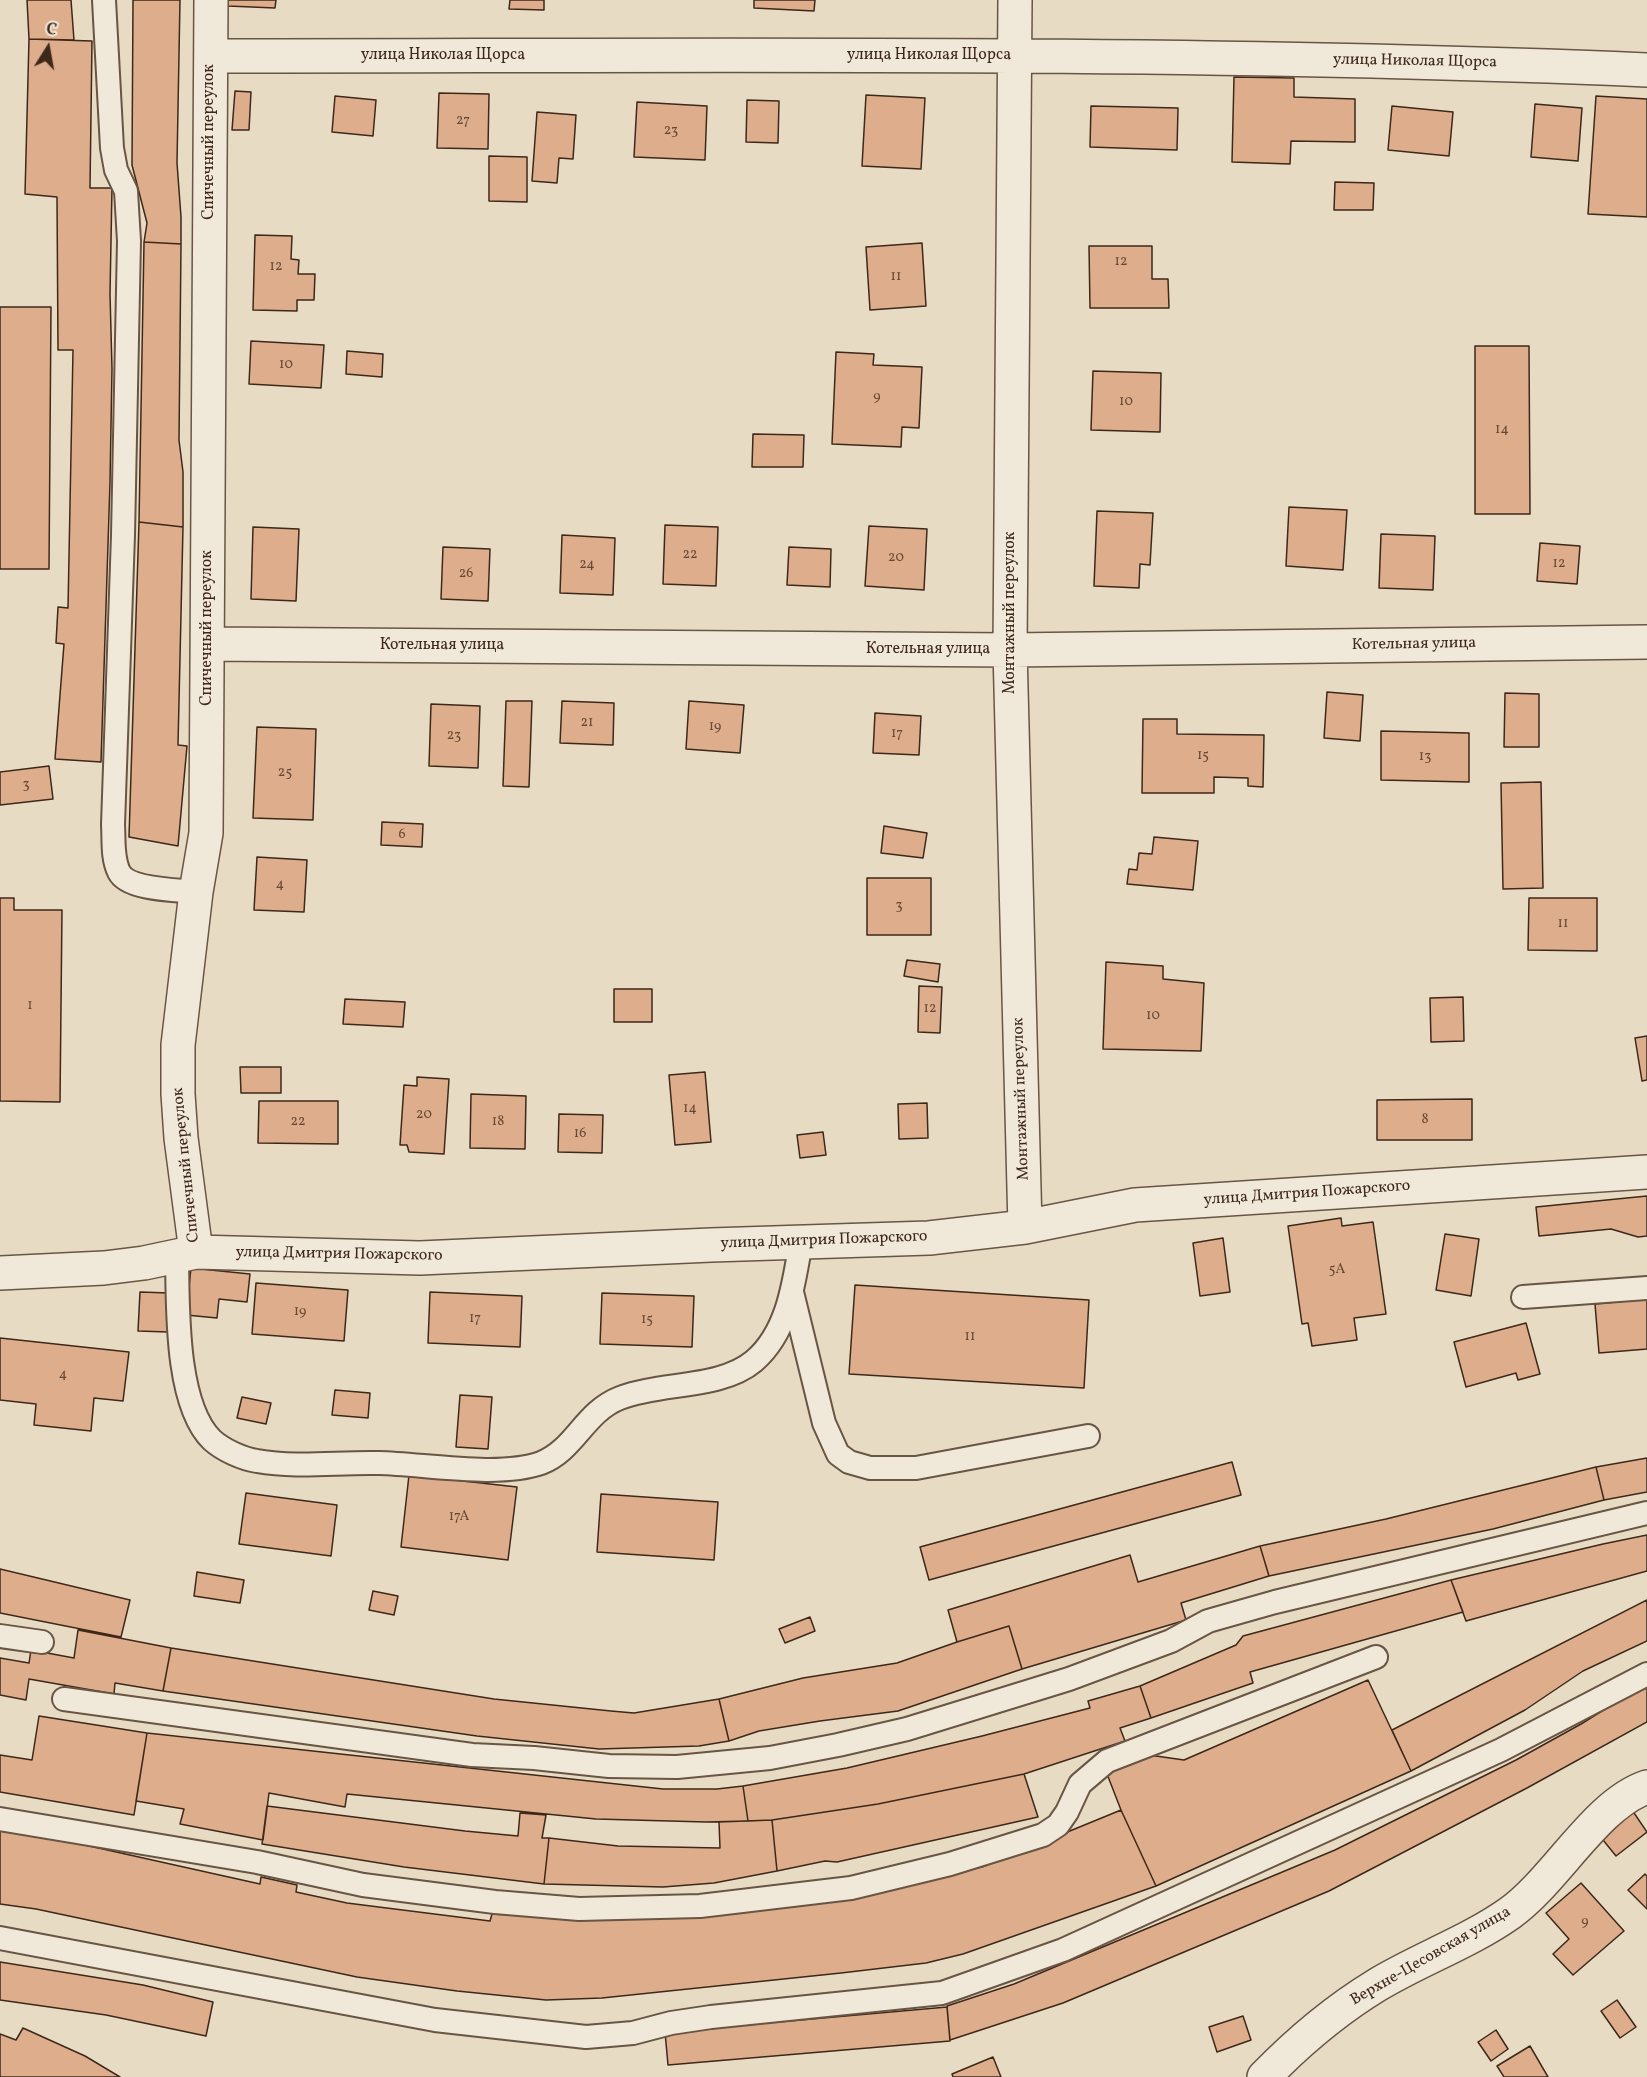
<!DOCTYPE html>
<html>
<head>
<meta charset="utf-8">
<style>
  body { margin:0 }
  #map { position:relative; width:1647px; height:2077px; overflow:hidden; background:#e8dbc3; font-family:Vollkorn,serif }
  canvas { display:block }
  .north { position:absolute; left:18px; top:18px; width:60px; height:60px; -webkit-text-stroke:4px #f0e8d8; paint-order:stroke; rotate:11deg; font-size:16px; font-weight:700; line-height:24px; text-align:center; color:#3d281a }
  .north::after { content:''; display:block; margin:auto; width:21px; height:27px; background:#3d281a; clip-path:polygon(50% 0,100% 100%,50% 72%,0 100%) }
</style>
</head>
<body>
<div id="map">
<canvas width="1647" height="2077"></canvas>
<div class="north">С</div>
</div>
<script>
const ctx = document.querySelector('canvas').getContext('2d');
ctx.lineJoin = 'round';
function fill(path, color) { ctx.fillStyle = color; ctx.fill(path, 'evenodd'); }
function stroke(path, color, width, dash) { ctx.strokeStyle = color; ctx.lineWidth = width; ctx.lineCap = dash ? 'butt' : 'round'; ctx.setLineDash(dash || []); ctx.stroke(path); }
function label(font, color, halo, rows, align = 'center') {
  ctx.font = font + ' Vollkorn,serif'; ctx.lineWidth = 5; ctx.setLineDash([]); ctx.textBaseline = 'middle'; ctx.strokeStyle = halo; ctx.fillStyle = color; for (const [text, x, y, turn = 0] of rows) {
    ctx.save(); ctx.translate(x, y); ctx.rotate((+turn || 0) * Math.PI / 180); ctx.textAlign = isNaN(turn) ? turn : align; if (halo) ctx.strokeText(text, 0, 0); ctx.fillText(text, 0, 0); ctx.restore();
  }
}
const building = new Path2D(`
  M27 0H71L74 40 29 39Z
  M133 0H180L177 163 181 217V244L144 242 147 223 132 165Z
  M228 0H276L275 8 228 6Z
  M510 0H544V10L509 9Z
  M754 0H815L814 11 754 8Z
  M29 39 92 41 90 188H112L110 294 112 369 110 482 101 762 55 759 64 644 56 643 58 607 68 608 73 350H58L57 197 25 194Z
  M1234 77 1294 78V97L1355 99V142L1291 141 1290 164 1232 162Z
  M235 91 251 92 249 130H232Z
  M439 93 489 94 488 149 437 148Z
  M866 95 925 98 921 169 862 166Z
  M335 96 376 100 373 136 332 132Z
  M1596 96 1647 99V217L1588 214Z
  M747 100 779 101 778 143 746 142Z
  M637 102 707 106 705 160 634 157Z
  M1535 104 1582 108 1578 161 1531 157Z
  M1091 106 1178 108 1177 150 1090 147Z
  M1392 106 1453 112 1449 156 1388 150Z
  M537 112 576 115 573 159 559 158 557 183 532 181Z
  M489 156 527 157V202L489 201Z
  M1335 182 1374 183 1373 210H1334Z
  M255 235 292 236 291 259 299 260 298 274H315L314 300H297V311L253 310Z
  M144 242 181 244 179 440 183 472V527L139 522Z
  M922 243 926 306 870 310 866 247Z
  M1089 246H1152V279H1168L1169 308H1090Z
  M0 307H51L49 569H0Z
  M251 341 324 345 321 388 249 384Z
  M1475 346H1529L1530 514H1475Z
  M347 351 383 354 382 377 346 374Z
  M836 352 874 354 873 365 922 367 919 428 902 427 901 447 832 444Z
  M1093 371 1161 373 1160 432 1091 430Z
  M753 434 804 435 803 467H752Z
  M1289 507 1347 510 1343 570 1286 566Z
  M1097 511 1153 513 1150 565 1140 564 1139 588 1094 586Z
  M139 522 183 527 178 745 187 746 178 846 129 837Z
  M665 525 718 527 716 586 663 584Z
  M869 526 927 529 924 590 865 586Z
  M253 527 299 529 296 601 251 599Z
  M1381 534 1435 536 1433 590 1379 588Z
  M562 535 615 538 613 595 560 593Z
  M1540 543 1580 546 1577 584 1537 581Z
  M443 547 490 549 488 601 441 599Z
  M789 547 831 549 830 587 787 585Z
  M1327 692 1363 695 1360 741 1324 738Z
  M1505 693 1539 694V747H1504Z
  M506 701H532L529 787 503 786Z
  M562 701 614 703 613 745 560 743Z
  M689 701 744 705 740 753 686 749Z
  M431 704 480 706 478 768 429 766Z
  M875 713 921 716 919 755 873 753Z
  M1143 719H1177V734L1264 735 1263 787 1248 786V778L1214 777V793H1142Z
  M257 727 316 729 313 820 253 818Z
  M1381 731 1469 733V782L1381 780Z
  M49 766 53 799 0 805V772Z
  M1541 782 1543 888 1503 889 1501 783Z
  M382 822 423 824 422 847 381 845Z
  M884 826 927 833 923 858 881 853Z
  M1154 837 1198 841 1193 890 1127 884 1129 869 1137 870 1139 853 1152 854Z
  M257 857 307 860 304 912 254 910Z
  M867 878H931V935H867Z
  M0 898H14V910H62L60 1102 0 1101Z
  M1529 898H1597V951L1528 950Z
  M907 960 940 964 938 982 904 976Z
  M1106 962 1163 966V979L1204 983 1201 1051 1103 1049Z
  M919 986 942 987 940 1033 918 1032Z
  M614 989H652V1022H614Z
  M1463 997 1464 1041 1431 1042 1430 998Z
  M345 999 405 1002 403 1027 343 1024Z
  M1647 1036V1080L1642 1081 1635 1038Z
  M240 1067H281V1093H241Z
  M705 1072 711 1142 675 1145 669 1075Z
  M417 1077 449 1079 444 1154 409 1152 407 1145H400L404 1085 417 1086Z
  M471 1094 526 1096 525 1149 470 1148Z
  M1472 1099V1140H1377V1100Z
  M259 1101H338V1144L258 1143Z
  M927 1103 928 1138 899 1139 898 1104Z
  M559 1114 603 1115 602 1153 558 1152Z
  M823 1132 826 1155 800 1158 797 1135Z
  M1647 1196V1236L1638 1237 1611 1229 1539 1236 1536 1207Z
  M1341 1218 1342 1226 1373 1222 1386 1314 1354 1318 1357 1340 1312 1346 1308 1323 1302 1324 1288 1226Z
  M1445 1234 1479 1239 1471 1296 1436 1290Z
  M1223 1238 1230 1292 1200 1296 1193 1243Z
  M191 1268 250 1274 247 1302 219 1299 217 1318 186 1315Z
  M256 1283 348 1290 344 1341 252 1334Z
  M855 1285 1089 1300 1084 1388 849 1374Z
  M140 1292 169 1293 168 1332 138 1331Z
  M430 1292 522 1296 520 1347 428 1343Z
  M602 1293 694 1296 692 1347 600 1344Z
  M1647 1299V1349L1599 1353 1595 1304Z
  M1526 1323 1540 1374 1518 1380 1516 1373 1466 1387 1454 1342Z
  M0 1338 129 1352 123 1401 94 1398 91 1431 34 1425 36 1404 0 1400Z
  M335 1390 370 1393 368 1418 332 1415Z
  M460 1395 492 1397 488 1449 456 1447Z
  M242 1397 271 1403 266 1424 237 1418Z
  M1647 1458V1492L1604 1500 1596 1467Z
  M1232 1462 1241 1495 929 1580 920 1547Z
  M1596 1467 1604 1500 1493 1529 1269 1576 1260 1546 1386 1519Z
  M409 1475 517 1487 508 1560 401 1547Z
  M246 1493 337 1505 331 1556 239 1544Z
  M601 1494 718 1502 714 1560 597 1552Z
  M1647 1535V1571L1466 1621 1451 1580 1603 1544Z
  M1260 1546 1269 1576 1181 1603 1186 1620 1022 1669 1009 1626 957 1642 948 1610 1130 1555 1138 1582Z
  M0 1569 130 1600 121 1637 0 1613Z
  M197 1572 244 1580 240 1603 194 1596Z
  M1451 1580 1463 1612 1250 1672 1253 1683 1151 1718 1140 1686 1236 1645 1243 1636Z
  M373 1591 398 1596 394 1615 369 1610Z
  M1647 1600V1641L1583 1671 1525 1710 1411 1771 1392 1730Z
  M810 1617 815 1631 785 1643 779 1629Z
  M1009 1626 1022 1669 898 1711 820 1721 759 1731 729 1741 719 1699 803 1678 897 1663 957 1642Z
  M78 1630 171 1648 163 1691 115 1683 114 1694 29 1679 26 1700 0 1695V1658L29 1663 31 1650 74 1658Z
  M171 1648 494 1699 611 1711 634 1713 719 1699 729 1741 699 1746 599 1749 477 1736 163 1691Z
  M1368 1680 1411 1771 1156 1886 1121 1810 1107 1774 1149 1755 1184 1760Z
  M1647 1683V1722L1527 1788 1329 1891 1063 2003 950 2040 947 2006 1014 1984 1335 1850 1516 1760 1581 1724Z
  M1140 1686 1151 1718 1120 1728 1125 1741 1024 1774 878 1804 772 1820 748 1821 743 1786 847 1768 982 1736 1090 1708 1088 1701Z
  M39 1716 147 1733 134 1815 0 1792V1755L32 1760Z
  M147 1733 663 1789H717L743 1786 748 1821 706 1822 596 1819 347 1794 345 1807 269 1793 263 1840 180 1824 184 1809 136 1801Z
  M1024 1774 1038 1817 837 1862 825 1861 777 1871 772 1820 878 1804Z
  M267 1806 465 1831 518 1836 520 1813 546 1815 542 1838H549L544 1884 404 1867 262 1844Z
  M1121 1810 1156 1886 963 1954 926 1963 841 1973 602 1998 546 2000 457 1991 357 1977 36 1909 0 1904V1831L49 1837 260 1884 261 1877 297 1885 296 1892 347 1903 490 1921 492 1914 591 1919 647 1918 806 1905 982 1867Z
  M1632 1810 1647 1832 1616 1856 1599 1835Z
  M772 1820 777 1871 714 1883 663 1887 544 1884 549 1838 618 1846 720 1848 719 1822Z
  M1645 1874 1647 1876V1909L1628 1890Z
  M1581 1883 1624 1931 1573 1975 1553 1954 1569 1939 1546 1913Z
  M0 1962 143 1985 213 2002 206 2036 106 2015 0 2000Z
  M1617 2000 1636 2027 1620 2038 1601 2011Z
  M947 2007 950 2041 668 2065 665 2032Z
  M1243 2016 1251 2040 1217 2052 1209 2027Z
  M23 2028 85 2056 120 2077H0V2034L16 2040Z
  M1496 2030 1508 2049 1491 2061 1478 2042Z
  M1530 2046 1548 2077H1504L1497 2066Z
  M993 2057 1001 2077H953L952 2074Z`);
fill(building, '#ddad8c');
stroke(building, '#3d281a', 1.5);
const lane = new Path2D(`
  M104 0 112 148 116 170 126 191 129 241 123 535 113 825C114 840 112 858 119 872 128 890 177 890 196 892
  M177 1257C178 1305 175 1404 212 1440 223 1450 243 1459 257 1461 298 1468 337 1462 379 1463 424 1464 499 1478 541 1463 575 1450 584 1412 620 1398 661 1382 721 1389 754 1361 788 1332 794 1283 801 1241
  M792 1292 824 1423 838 1454 849 1462 870 1468H916L1088 1436
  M1523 1297 1647 1288
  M0 1636 42 1642
  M64 1699 472 1755 534 1758 609 1766 677 1767 770 1758 838 1745 907 1729 1069 1679 1171 1641 1208 1621 1275 1602 1647 1513
  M0 1819 257 1862 363 1885 495 1902 579 1909 700 1906 851 1888 950 1864 1043 1835 1058 1825 1067 1812 1080 1784 1107 1761 1376 1657
  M0 1938 435 2020 586 2037 633 2033 671 2023 711 2017 942 1993 1063 1950 1501 1750 1647 1674`);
const street = new Path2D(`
  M1015 0 1010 650 1025 1227
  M211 56C689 56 1169 50 1647 70
  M208 644 1010 650 1647 642
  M196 1252 181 1138 178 1094V1045L196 892 206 833 211 0
  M0 1273 104 1268 144 1263 196 1252 420 1258 711 1245 929 1238 1025 1227 1135 1205 1647 1172
  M1264 2077C1298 2042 1336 2010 1377 1985 1420 1959 1469 1942 1510 1913 1556 1880 1596 1804 1647 1787`);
stroke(lane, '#685544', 26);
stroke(street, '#685544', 36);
stroke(lane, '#f0e8d8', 22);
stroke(street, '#f0e8d8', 33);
label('14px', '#654936', null, [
  ["27",463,121],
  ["23",671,131],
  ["12",1121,262],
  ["12",276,267],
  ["11",896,277],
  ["10",286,365],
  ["9",877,397],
  ["10",1126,402],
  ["14",1502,430],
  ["22",690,555],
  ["20",896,558],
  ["12",1559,564],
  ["24",587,565],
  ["26",466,574],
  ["21",587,723],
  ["19",715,727],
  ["17",897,734],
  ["23",454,736],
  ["15",1203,756],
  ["13",1425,757],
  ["25",285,773],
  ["3",26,785],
  ["6",402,835],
  ["4",280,885],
  ["3",899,906],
  ["11",1563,924],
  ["1",30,1006],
  ["12",930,1009],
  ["10",1153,1016],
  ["14",690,1109],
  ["20",424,1115],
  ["8",1425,1120],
  ["22",298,1122],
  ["18",498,1122],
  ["16",580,1134],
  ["5А",1337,1270],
  ["19",300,1312],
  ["17",475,1319],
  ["15",647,1320],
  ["11",970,1337],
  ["4",63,1375],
  ["17А",459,1517],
  ["9",1585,1922]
]);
label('16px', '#3d281a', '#f0e8d8', [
  ["улица Николая Щорса",443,56],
  ["улица Николая Щорса",929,56],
  ["улица Николая Щорса",1415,62,1],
  ["Спичечный переулок",210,142,-90],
  ["Монтажный переулок",1011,613,-90],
  ["Спичечный переулок",208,628,-90],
  ["Котельная улица",1414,645,-1],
  ["Котельная улица",442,646],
  ["Котельная улица",928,650],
  ["Монтажный переулок",1022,1099,-92],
  ["Спичечный переулок",187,1165,-96],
  ["улица Дмитрия Пожарского",1307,1194,-4],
  ["улица Дмитрия Пожарского",824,1241,-2],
  ["улица Дмитрия Пожарского",339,1255,1],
  ["Верхне-Цесовская улица",1431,1957,-30]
]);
</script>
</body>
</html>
